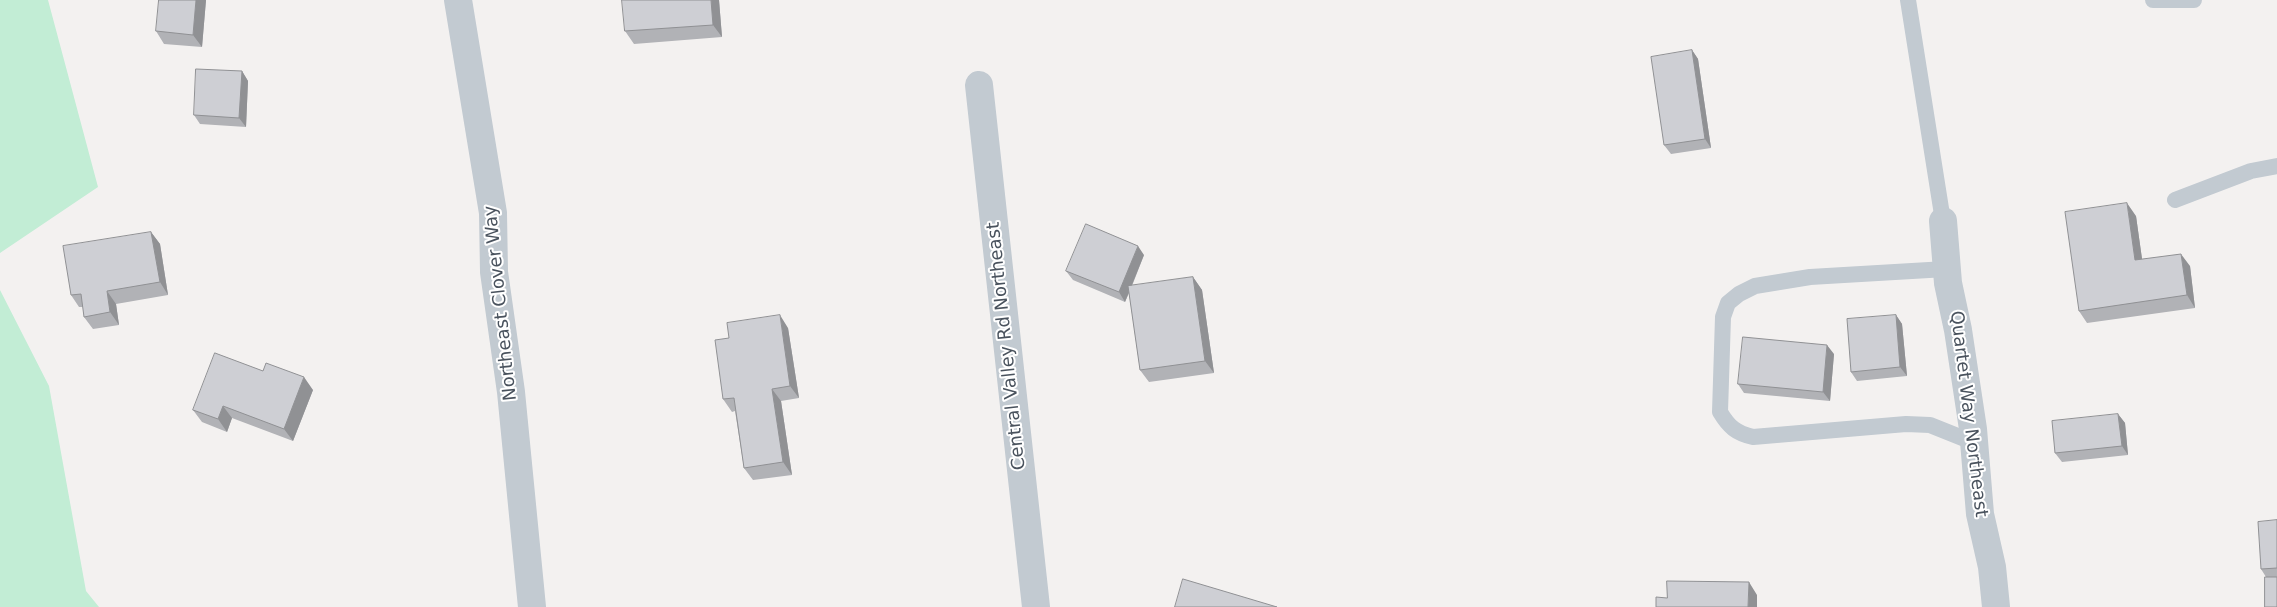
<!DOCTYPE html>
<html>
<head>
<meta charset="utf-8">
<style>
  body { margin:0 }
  canvas { display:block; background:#f3f1f0 }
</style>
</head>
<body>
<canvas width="2277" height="607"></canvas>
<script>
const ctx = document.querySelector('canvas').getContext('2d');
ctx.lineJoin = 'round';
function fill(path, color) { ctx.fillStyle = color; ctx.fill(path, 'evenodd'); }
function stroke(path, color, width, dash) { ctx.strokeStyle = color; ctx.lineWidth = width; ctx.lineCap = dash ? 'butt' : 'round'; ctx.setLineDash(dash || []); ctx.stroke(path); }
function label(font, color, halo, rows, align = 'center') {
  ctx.font = font + ' "DejaVu Sans",sans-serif'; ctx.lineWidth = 4; ctx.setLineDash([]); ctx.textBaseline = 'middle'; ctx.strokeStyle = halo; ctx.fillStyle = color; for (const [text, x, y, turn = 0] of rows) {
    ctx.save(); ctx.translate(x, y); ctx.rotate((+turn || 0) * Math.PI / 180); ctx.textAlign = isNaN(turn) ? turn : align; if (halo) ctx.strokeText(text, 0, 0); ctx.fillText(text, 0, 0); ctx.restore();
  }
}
fill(new Path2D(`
  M0 0H48L98 187 0 253Z
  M0 290 49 386 86 591 99 607H0Z`), '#c2edd5');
stroke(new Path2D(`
  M1908 0 1943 221
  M2153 0H2194
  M2175 200 2251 171 2277 166
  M1946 269 1810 277 1755 286 1739 294 1728 303 1723 317 1720 412C1729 427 1736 433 1753 437L1906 424 1930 425 1975 443`), '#c2cad1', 16);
stroke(new Path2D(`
  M458 0 493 213 494 272 511 392 532 607
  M979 85 1036 607
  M1943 221 1948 283 1958 330 1973 429 1980 514 1992 567 1996 607`), '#c2cad1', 28);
fill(new Path2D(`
  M206 0 202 47 164 44 156 31Z
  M719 0 722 37 634 44 625 31Z
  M1692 50 1698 59 1711 148 1671 154 1664 145Z
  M242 71 248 81 246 127 200 124 194 115Z
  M2136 216 2142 259 2190 266 2195 308 2087 323 2079 311Z
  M151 232 160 244 168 295 116 304 119 325 93 329 84 317 83 307H79L71 295Z
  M1144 255 1132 286 1193 277 1202 290 1214 373 1149 382 1140 370 1129 293 1125 302 1073 280 1066 271Z
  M1896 315 1902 324 1907 376 1857 381 1851 372Z
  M788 328 799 398 781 401 792 475 753 480 744 468 735 411 732 412 723 399Z
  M1834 354 1830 401 1744 393 1738 384Z
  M263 371 313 390 293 441 232 418 227 432 202 422 193 410Z
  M2118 414 2125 423 2128 455 2062 462 2055 453Z
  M2277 520V607L2266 577 2261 569Z`), '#b1b2b6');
fill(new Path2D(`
  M196 0H206L202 47 193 35Z
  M711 0H719L722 37 713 25Z
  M1692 50 1698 59 1711 148 1705 139Z
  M242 71 248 81 246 127 239 118Z
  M2127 203 2136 216 2144 273 2135 260Z
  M151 232 160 244 168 295 160 282Z
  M1138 246 1144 255 1125 302 1119 292Z
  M2181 254 2190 266 2195 308 2187 295Z
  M1193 277 1202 290 1214 373 1205 361Z
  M107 291 116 304 119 325 110 312Z
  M780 315 788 328 799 398 790 386Z
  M1896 315 1902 324 1907 376 1900 367Z
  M1827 345 1834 354 1830 401 1823 392Z
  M304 377 313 390 293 441 284 429Z
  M772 389 781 401 792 475 783 462Z
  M223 406 232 418 227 432 218 419Z
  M2118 414 2125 423 2128 455 2122 446Z
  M1749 582 1757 595V607H1748Z`), '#909194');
const building = new Path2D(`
  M159 0H196L193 35 156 31Z
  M622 0H711L713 25 625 31Z
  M1692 50 1705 139 1664 145 1651 57Z
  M196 69 242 71 239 118 194 115Z
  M2127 203 2135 260 2181 254 2187 295 2079 311 2065 212Z
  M1086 224 1138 246 1119 292 1066 271Z
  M151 232 160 282 107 291 110 312 84 317 81 294 71 295 63 246Z
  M1193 277 1205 361 1140 370 1128 286Z
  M780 315 790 386 772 389 783 462 744 468 734 398 723 399 715 340 729 338 727 323Z
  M1896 315 1900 367 1851 372 1847 319Z
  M1743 337 1827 345 1823 392 1738 384Z
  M215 353 263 371 266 363 304 377 284 429 223 406 218 419 193 410Z
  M2118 414 2122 446 2055 453 2052 421Z
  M2277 520V568L2261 569 2258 522Z
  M2265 577H2277V607H2265Z
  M1183 579 1277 607H1175Z
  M1667 581 1749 582 1748 607H1656V597L1667 598Z`);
fill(building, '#cecfd4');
stroke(building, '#909194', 1);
label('18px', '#49525d', '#fff', [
  ["Northeast Clover Way",501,303,-96],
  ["Central Valley Rd Northeast",1007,346,-96],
  ["Quartet Way Northeast",1968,414,83]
]);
</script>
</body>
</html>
